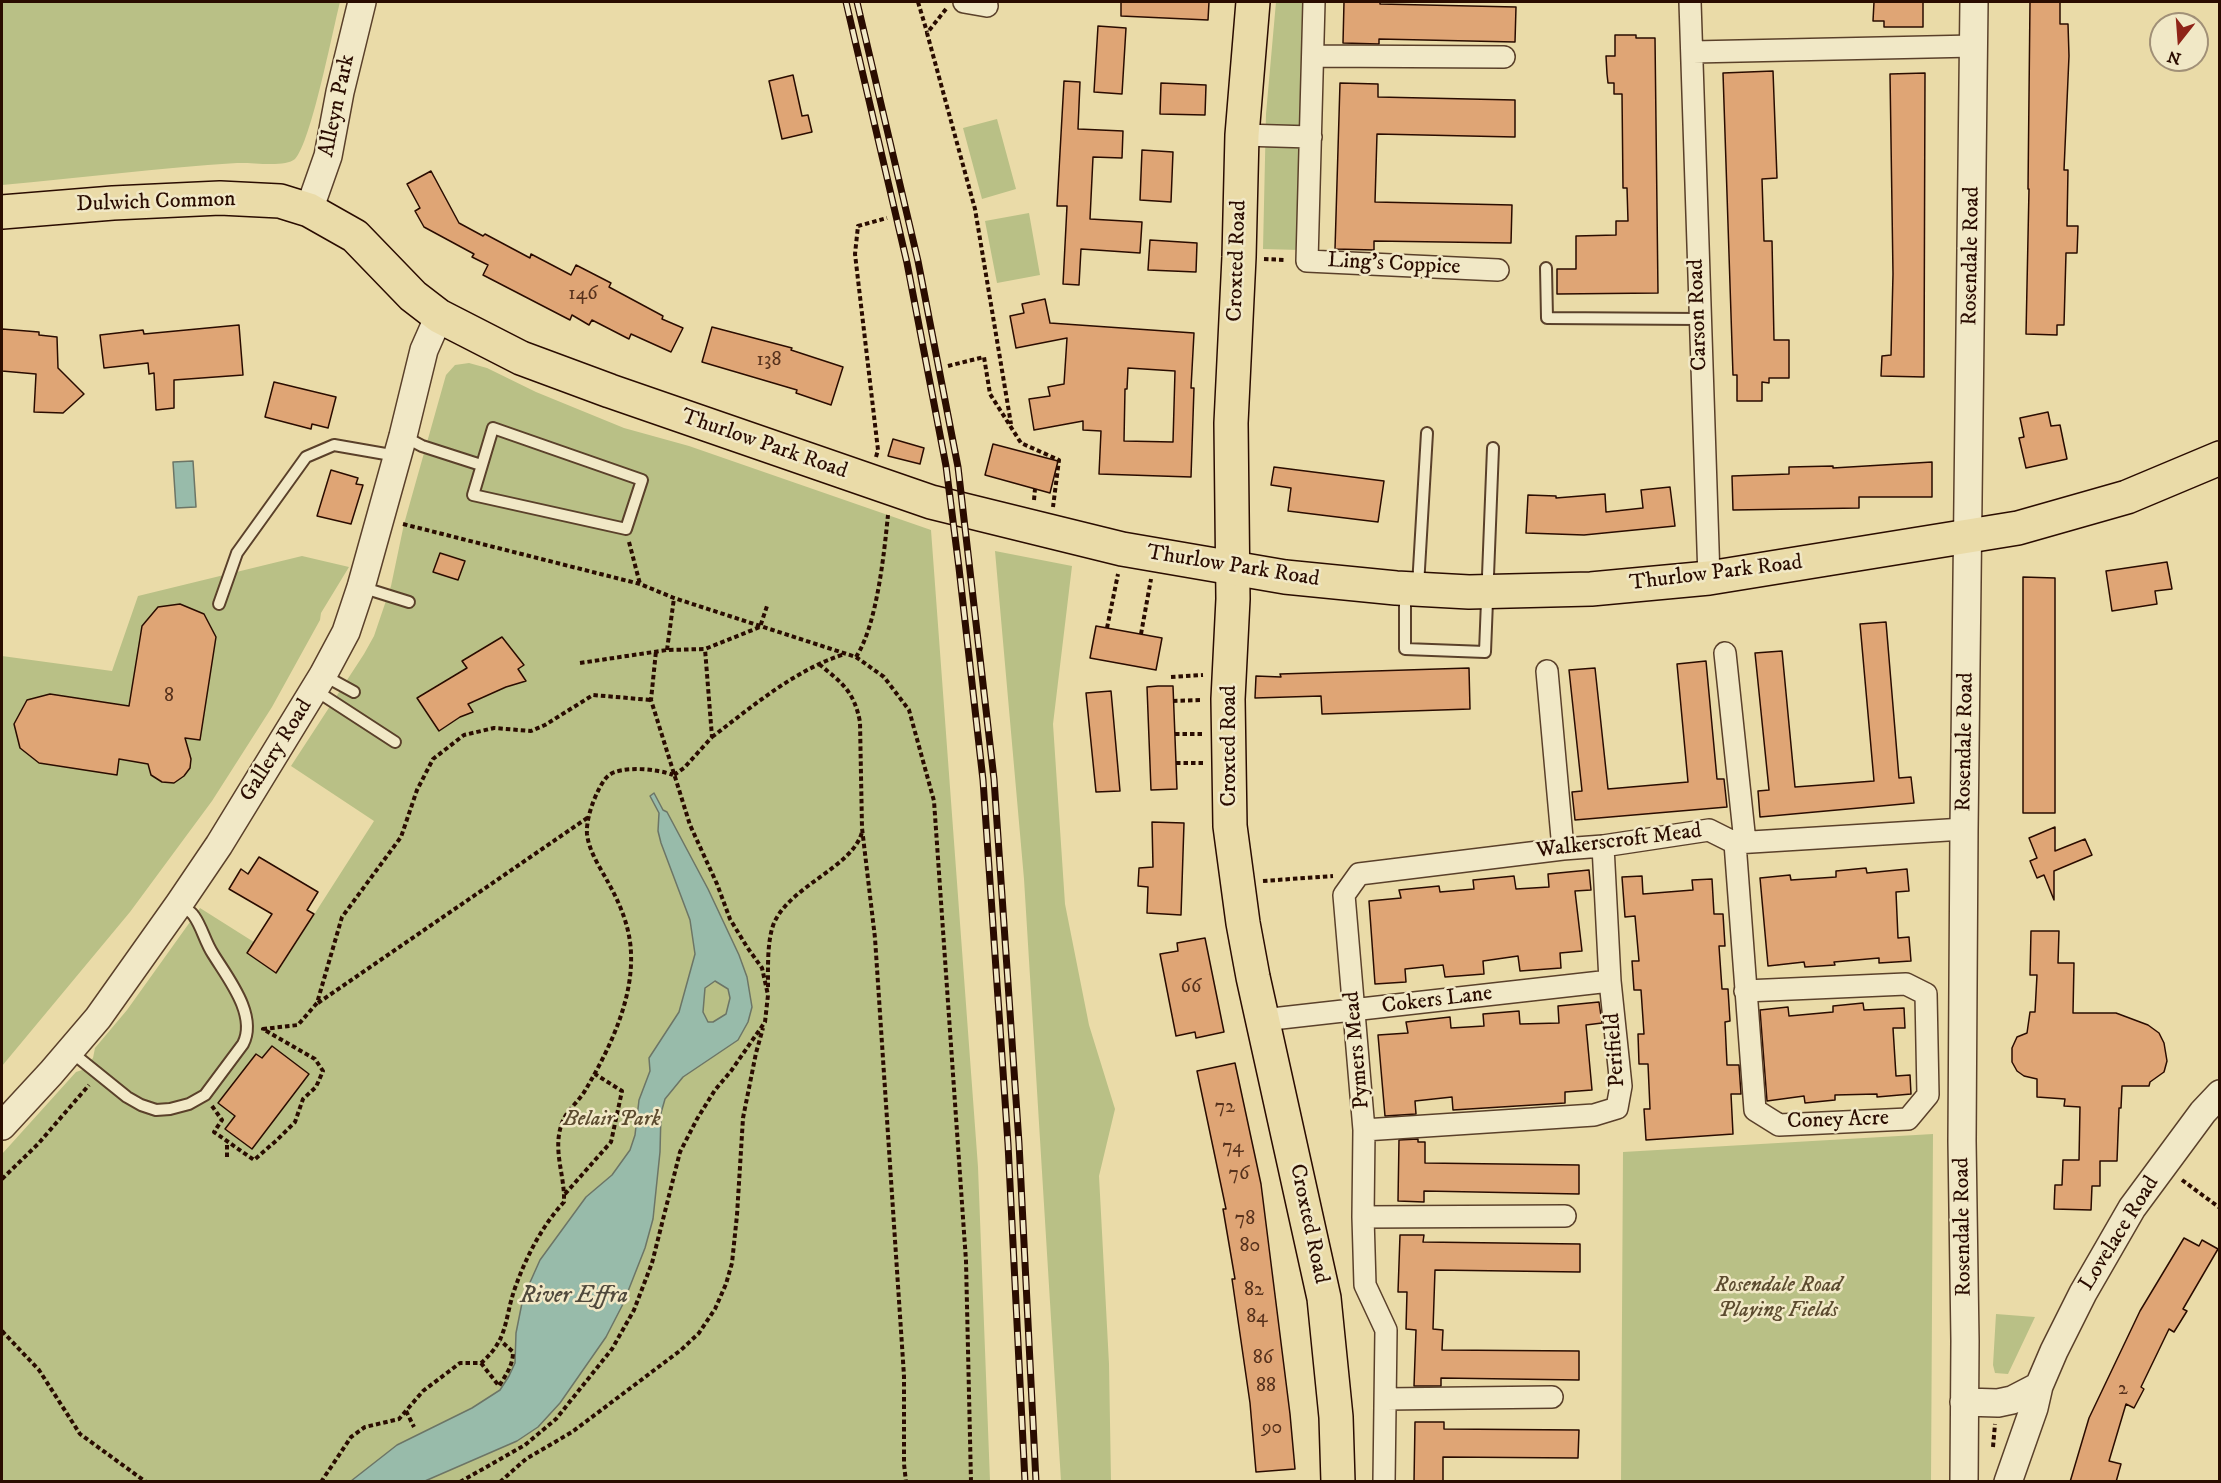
<!DOCTYPE html>
<html>
<head>
<meta charset="utf-8">
<style>
  body { margin:0 }
  #map { position:relative; width:2221px; height:1483px; overflow:hidden; background:#eadba8; font-family:"IM FELL DW Pica",serif }
  canvas { display:block }
  .frame { position:absolute; inset:0; border:3px solid #2a0c00; pointer-events:none }
  .north { position:absolute; left:2149px; top:12px; width:60px; height:60px; box-sizing:border-box; background:#f1e8c6; border:2px solid #a19077; border-radius:50%; rotate:197deg; font-size:16px; font-weight:700; line-height:24px; text-align:center; color:#2a0c00 }
  .north::after { content:''; display:block; margin:auto; width:21px; height:27px; background:#8f2418; clip-path:polygon(50% 0,100% 100%,50% 72%,0 100%) }
</style>
</head>
<body>
<div id="map">
<canvas width="2221" height="1483"></canvas>
<div class="frame"></div>
<div class="north">N</div>
</div>
<script>
const ctx = document.querySelector('canvas').getContext('2d');
ctx.lineJoin = 'round';
function fill(path, color) { ctx.fillStyle = color; ctx.fill(path, 'evenodd'); }
function stroke(path, color, width, dash) { ctx.strokeStyle = color; ctx.lineWidth = width; ctx.lineCap = dash ? 'butt' : 'round'; ctx.setLineDash(dash || []); ctx.stroke(path); }
function label(font, color, halo, rows, align = 'center') {
  ctx.font = font + ' "IM FELL DW Pica",serif'; ctx.lineWidth = 5; ctx.setLineDash([]); ctx.textBaseline = 'middle'; ctx.strokeStyle = halo; ctx.fillStyle = color; for (const [text, x, y, turn = 0] of rows) {
    ctx.save(); ctx.translate(x, y); ctx.rotate((+turn || 0) * Math.PI / 180); ctx.textAlign = isNaN(turn) ? turn : align; if (halo) ctx.strokeText(text, 0, 0); ctx.fillText(text, 0, 0); ctx.restore();
  }
}
fill(new Path2D(`
  M2 2H340C333 29 311 143 295 159 285 168 251 162 237 163 159 168 80 178 2 185Z
  M1276 2H1307L1300 250 1263 249 1266 114Z
  M997 119 1016 189 982 199 963 128Z
  M1029 213 1040 275 997 283 985 221Z
  M469 363 487 368 536 392 624 428 689 446 931 530 978 1167 990 1481H2V1154L76 1072 82 1070 93 1058 95 1048 127 1010 200 908 257 944 252 954 278 971 374 821 291 766 364 654 374 636 391 586 404 524 446 375 455 365Z
  M995 551 1072 566 1053 724 1065 904 1089 1025 1115 1109 1099 1176 1109 1364 1111 1481H1061L1024 879Z
  M302 556 349 567 321 613 320 620 272 707 212 801 130 912 2 1066V656L112 671 138 596Z
  M1933 1134 1931 1481H1621L1623 1152Z
  M1996 1314 2035 1317 2008 1374 1995 1373 1993 1365Z`), '#b9c086');
const water = new Path2D(`
  M193 461 196 507 176 508 173 462Z
  M654 793 663 810 667 812 708 889 739 955 747 977 752 1007 748 1022 738 1040 683 1077 665 1099 661 1113 660 1152 653 1219 645 1248 623 1304 606 1337 560 1403 538 1427 517 1441 425 1481H351L397 1445 472 1408 500 1390 509 1376 515 1363 516 1333 523 1298 540 1260 586 1197 612 1175 630 1150 635 1135 639 1100 650 1071 649 1058 679 1012 695 954 690 920 661 843 658 831 659 813 650 796ZM715 981 728 989 730 998 726 1014 713 1022H708L703 1012 705 988Z`);
fill(water, '#98bbaa');
stroke(water, '#6c7566', 1.5);
const building = new Path2D(`
  M1121 2H1209L1208 20 1121 16Z
  M1344 2H1380V4L1516 7 1515 42 1379 39V44L1343 43Z
  M1874 2H1923V27H1884V21H1873Z
  M2030 2H2060V24H2068L2069 56 2064 170H2068L2067 226H2078L2077 253H2066L2064 325H2057V335L2026 334 2029 189H2028Z
  M1098 26 1126 28 1122 94 1094 92Z
  M1615 35H1636V38H1655L1658 293 1557 294V269H1576V236L1616 235V221H1628L1627 188H1623L1622 94H1614V83H1608L1607 74 1606 56H1615Z
  M1773 71 1777 178 1762 179 1764 241H1772L1774 340H1789V378H1769V383L1762 382V401H1737V375H1733L1723 73Z
  M1925 73 1924 377 1881 376 1882 356 1891 355 1893 274 1890 74Z
  M793 75 802 116 808 115 812 132 782 139 769 81Z
  M1064 81 1080 82 1078 129 1123 131 1122 158 1093 157 1090 219 1142 222 1140 253 1081 249 1079 285 1063 284 1067 206H1057Z
  M1161 83 1206 85 1205 115 1160 114Z
  M1340 83 1378 84V97L1515 100V137L1377 134 1375 202 1512 205 1511 243 1374 241V250L1335 249Z
  M1142 150 1173 152 1171 202 1140 200Z
  M431 171 459 223 483 236 485 234 530 258 531 254 571 275 576 265 611 283 609 287 663 316 662 319 683 328 671 352 631 334 629 339 592 320 589 325 572 315 570 320 483 275 488 265 472 257 474 254 424 227 415 211 420 208 407 184Z
  M1150 240 1197 243 1196 272 1148 270Z
  M1045 299 1050 323 1194 333 1191 388H1194L1191 477 1099 474 1101 431 1083 430V421L1034 430 1029 399 1050 396 1048 387 1064 384 1067 338 1016 348 1010 316 1024 313 1022 304ZM1128 368 1175 371 1173 442 1124 441 1125 389H1127Z
  M239 325 243 375 174 380V408L156 410 154 373 149 374 148 363 104 368 100 335 143 330 144 334Z
  M712 327 792 348 791 350 843 367 831 405 796 393 797 390 702 362Z
  M2 329 39 332V335L57 337 58 368 84 394 63 413 34 412 36 374 2 371Z
  M274 382 336 397 328 428 312 424 311 429 265 417Z
  M2048 412 2051 426 2060 425 2067 459 2026 468 2019 438 2024 437 2020 418Z
  M893 439 924 448 920 464 888 456Z
  M993 444 1058 461 1050 493 985 475Z
  M1932 462V497H1859V508L1733 510 1732 476 1789 474V467L1833 466V468Z
  M1274 467 1384 481 1378 522 1288 511 1291 488 1271 485Z
  M331 470 358 478 356 484 363 485 351 524 317 516Z
  M1670 487 1675 526 1584 535 1526 533 1528 495 1556 496V498L1605 494 1606 512 1643 508 1641 490Z
  M440 553 465 561 458 580 433 572Z
  M2167 562 2172 589 2155 591 2157 604 2112 611 2106 571Z
  M2023 577 2055 578V813H2023Z
  M180 604 204 614 216 637 200 740 185 738 191 759 190 768 184 776 174 783 162 782 151 775 148 764 119 759 117 775 39 763 20 748 14 724 27 700 50 694 129 706 142 626 158 607Z
  M1886 622 1899 778 1911 777 1914 803 1760 817 1758 791 1769 790 1755 653 1782 651 1795 787 1874 781 1860 624Z
  M1096 626 1162 638 1156 670 1090 658Z
  M502 637 524 665 518 669 526 681 506 687 468 704 473 712 460 717 439 731 417 698 467 668 462 661Z
  M1706 661 1717 779H1724L1727 807 1575 820 1572 792 1582 791 1569 670 1595 668 1608 789 1688 782 1677 664Z
  M1469 668 1470 709 1322 714 1321 696 1255 698 1256 676 1281 677 1280 674Z
  M1158 686H1173L1177 789 1151 790 1147 687Z
  M1111 691 1120 791 1096 792 1086 693Z
  M1152 822 1184 823 1181 915 1147 913 1148 887 1138 886 1139 868 1153 867Z
  M2055 827V851L2085 839 2092 855 2054 871V900L2044 875 2037 878 2030 861 2037 858 2029 838Z
  M259 857 318 892 307 910 314 914 276 973 247 953 272 914 229 889 241 869 248 874Z
  M1866 868 1867 873 1907 869 1909 891 1896 892 1898 938 1909 937 1911 961 1879 963V958L1834 962 1835 965 1805 967 1804 962 1768 966 1760 878 1790 875 1791 880 1836 877V871Z
  M1589 870 1591 890 1575 891 1582 951 1560 953 1561 968 1520 971 1518 956 1483 961 1484 974 1445 977 1443 965 1405 969 1406 982 1375 984 1369 901 1401 898 1399 890 1439 886 1440 892 1474 889 1473 880 1514 876 1516 889 1549 887 1548 874Z
  M1642 876 1643 894 1693 890 1692 880 1712 879 1714 914H1723L1725 946H1719L1722 989H1728L1730 1021 1725 1022 1727 1065H1739L1741 1094H1731L1733 1134 1646 1140 1644 1109H1650L1648 1064H1639L1638 1034H1644L1641 990H1634L1632 961H1639L1635 916 1625 917 1622 877Z
  M2031 931H2059L2058 963H2074L2073 1013H2116L2148 1025 2159 1033 2164 1043 2167 1061 2164 1072 2150 1082 2149 1086H2122L2121 1108H2119L2117 1161H2100V1186H2092L2091 1210 2054 1209 2055 1185H2062L2063 1160H2079L2080 1107 2064 1106 2065 1099 2037 1097V1079L2024 1076 2017 1071 2012 1062V1048L2017 1037 2027 1033 2030 1012H2035L2037 975H2030Z
  M1205 938 1224 1032 1196 1038 1195 1032 1176 1036 1160 954 1178 951 1177 943Z
  M1599 1002 1602 1023 1586 1025 1592 1090 1565 1092V1103L1453 1110 1452 1097 1415 1101 1416 1114 1385 1116 1378 1035 1408 1033 1406 1022 1450 1017 1451 1028 1484 1026 1483 1014 1519 1011 1520 1024 1559 1023 1558 1006Z
  M1863 1003 1864 1010 1904 1008 1905 1028H1893L1896 1076 1910 1075 1911 1094 1877 1097V1094L1835 1095V1100L1805 1103 1804 1096 1767 1101 1760 1010 1788 1007 1789 1016 1833 1012V1006Z
  M272 1046 309 1074 252 1149 225 1129 235 1116 218 1103 256 1054 262 1058Z
  M1235 1063 1261 1184 1290 1414 1295 1469 1256 1472 1250 1403 1232 1279H1235L1223 1209H1226L1197 1071Z
  M1418 1139V1142H1425V1163L1579 1165V1194L1424 1191V1202L1398 1201 1399 1140Z
  M1400 1235H1424L1423 1242 1580 1244V1272L1435 1270 1433 1329 1443 1330 1442 1350 1579 1351V1380L1441 1378V1386H1414L1416 1330 1406 1329 1407 1292H1398Z
  M2184 1238 2199 1246 2202 1240 2218 1249 2183 1309 2187 1311 2174 1332 2169 1329 2141 1387 2144 1389 2134 1408 2126 1404 2109 1461 2121 1464 2116 1482H2070L2089 1418 2140 1311Z
  M1415 1422H1444V1429L1579 1430 1578 1458 1443 1457V1482H1414Z`);
fill(building, '#dfa575');
stroke(building, '#2a0c00', 1.5);
const service = new Path2D(`
  M1546 268 1547 318 1699 319
  M493 428 642 480 626 529 473 495Z
  M403 436 422 446 481 465
  M1418 586 1427 433
  M361 587 409 602
  M1405 592V649L1485 652 1493 448
  M219 604 237 553 306 457 334 445 397 456
  M323 675 354 692
  M315 690 395 742
  M70 1051 127 1097 141 1105 156 1110 170 1109 189 1104 205 1095 243 1044C258 1015 227 977 213 954 205 942 202 927 194 916 191 911 184 908 179 904`);
const minor = new Path2D(`
  M964 2 987 6
  M1314 2 1307 261 1498 270
  M1690 2 1709 578
  M1693 52 1974 46
  M1313 56 1504 57
  M1242 135 1311 137
  M1725 653 1745 842
  M1547 671 1563 849
  M1735 843 1755 1110 1779 1125 1908 1119 1928 1095 1926 994 1906 984 1745 991
  M1263 1020 1610 981
  M1364 1130 1594 1115 1617 1108 1621 1086 1610 981 1603 846
  M1363 1217 1565 1216
  M1386 1399 1552 1397
  M1384 1482 1386 1330 1365 1285 1363 1217 1364 1130 1344 895 1359 874 1563 849 1603 846 1709 830 1735 843 1964 829`);
const tertiary = new Path2D(`
  M309 210 328 156 340 92 362 2
  M2 1126 51 1073 98 1018 179 904 219 845 323 675 346 632 361 587 403 436 424 350 439 316
  M1964 1402 1998 1403 2012 1400 2039 1386
  M1964 1482 1965 1341 1962 1141 1964 829 1974 2
  M2008 1482 2034 1408 2039 1386 2054 1351 2083 1293 2132 1208 2203 1112 2220 1094`);
const primary = new Path2D(`
  M1253 2 1242 135 1239 257 1231 423 1233 599 1228 699 1230 826 1243 923 1253 977 1324 1298 1336 1417 1338 1482`);
const trunk = new Path2D(`
  M2 212 113 203 220 198 280 201 309 210 355 236 413 296 439 316 521 358 610 391 931 502 1122 549 1285 577 1396 588 1469 592 1591 589 1709 578 2018 528 2127 497 2220 458`);
stroke(service, '#5a402a', 14);
stroke(minor, '#5a402a', 24);
stroke(tertiary, '#5a402a', 30);
stroke(primary, '#2a0c00', 36);
stroke(trunk, '#2a0c00', 36);
stroke(new Path2D(`
  M918 2 927 32
  M946 9 927 33 975 209 1011 424
  M1264 259 1286 260
  M948 366 984 357 990 394 1021 443 1059 460 1053 507
  M876 457 878 450 855 254 858 226 887 218
  M1034 500 1035 489
  M403 524 640 584 674 598 856 657C877 625 884 554 888 515
  M629 542 640 584
  M1107 628 1118 574
  M1141 634 1151 579
  M667 650 674 598
  M856 657 884 677 909 710 934 801 966 1261 971 1482
  M580 663 667 650 705 649 760 627 767 606
  M819 664C842 683 854 691 860 722L862 828 875 938 904 1376V1464L906 1482
  M1171 677 1203 675
  M1173 701 1203 700
  M1175 734H1204
  M712 737C753 706 796 669 845 654
  M1176 763H1204
  M674 775 684 768 712 737 705 649
  M1263 881 1333 876
  M768 987C768 968 767 940 774 923 791 885 853 867 862 832
  M318 1003 590 816
  M212 1106 222 1120 214 1132 254 1160 277 1140 295 1122 303 1099 316 1087 323 1071 315 1059 263 1029 298 1025 317 1003 342 917 401 837 417 790 433 759 464 735 494 728 531 731 545 725 593 695 651 700
  M227 1157V1141
  M2 1179 38 1144 89 1085
  M2182 1180 2220 1208
  M565 1194 611 1142 622 1091 595 1074
  M2 1331 39 1370 80 1434 146 1482
  M481 1363 499 1386C506 1375 513 1365 513 1352L501 1341
  M406 1411 414 1427
  M1993 1447 1995 1424
  M321 1482 351 1437 365 1427 399 1419 423 1391 460 1363H481C509 1339 504 1319 515 1288 526 1257 542 1226 564 1202 565 1176 553 1152 561 1126 565 1111 579 1102 586 1089 610 1048 633 1000 631 953 630 928 621 906 609 884 601 869 589 852 587 834 586 821 592 803 598 791 600 787 604 779 608 776 620 765 659 769 673 775
  M460 1482 525 1445 556 1419 612 1349 634 1310 652 1263 680 1152 697 1119 715 1090 731 1071 765 1022 768 995 762 968 747 947 730 919 717 884 690 825 651 700 656 651
  M500 1482 526 1459 572 1432 681 1350 699 1333 715 1309 726 1284 732 1263 737 1215 743 1118 756 1053 763 1028`), '#2a0c00', 4, [4.5, 3]);
stroke(service, '#f1e8c6', 10);
stroke(minor, '#f1e8c6', 21);
stroke(tertiary, '#f1e8c6', 27);
stroke(primary, '#eadba8', 33);
stroke(trunk, '#eadba8', 33);
const rail = new Path2D(`
  M846 2 907 263 946 466 959 568 983 780 1008 1144 1025 1482
  M857 2 918 261 958 467 994 779 1019 1143 1036 1482`);
stroke(rail, '#2a0c00', 7);
stroke(rail, '#f1e8c6', 4.5, [14]);
label('20px', '#57321d', null, [
  ["146",583,295],
  ["138",769,361],
  ["8",169,697],
  ["66",1191,988],
  ["72",1225,1108],
  ["74",1233,1148],
  ["76",1239,1175],
  ["78",1245,1220],
  ["80",1250,1247],
  ["82",1254,1291],
  ["84",1257,1318],
  ["86",1263,1359],
  ["88",1266,1387],
  ["2",2123,1390],
  ["90",1272,1429]
]);
label('22px', '#2a0c00', '#f1e8c6', [
  ["Alleyn Park",338,106,-78],
  ["Dulwich Common",156,203,-2],
  ["Rosendale Road",1972,256,-89],
  ["Croxted Road",1238,261,-88],
  ["Ling's Coppice",1394,265,3],
  ["Carson Road",1699,315,-92],
  ["Thurlow Park Road",764,445,19],
  ["Thurlow Park Road",1233,567,9],
  ["Thurlow Park Road",1716,574,-7],
  ["Rosendale Road",1966,742,-89],
  ["Croxted Road",1230,746,-90],
  ["Gallery Road",277,751,-58],
  ["Walkerscroft Mead",1619,842,-7],
  ["Cokers Lane",1437,1001,-7],
  ["Pymers Mead",1358,1050,-95],
  ["Perifield",1616,1050,-94],
  ["Coney Acre",1838,1121,-2],
  ["Croxted Road",1308,1224,78],
  ["Rosendale Road",1964,1227,-91],
  ["Lovelace Road",2120,1234,-58]
]);
label('italic 22px', '#5c4b2f', '#f1e8c6', [
  ["Belair Park",612,1120],
  ["Rosendale Road",1778,1286],
  ["Playing Fields",1778,1311]
]);
label('italic 24px', '#50493c', '#f1e8c6', [
  ["River Effra",574,1297]
]);
</script>
</body>
</html>
